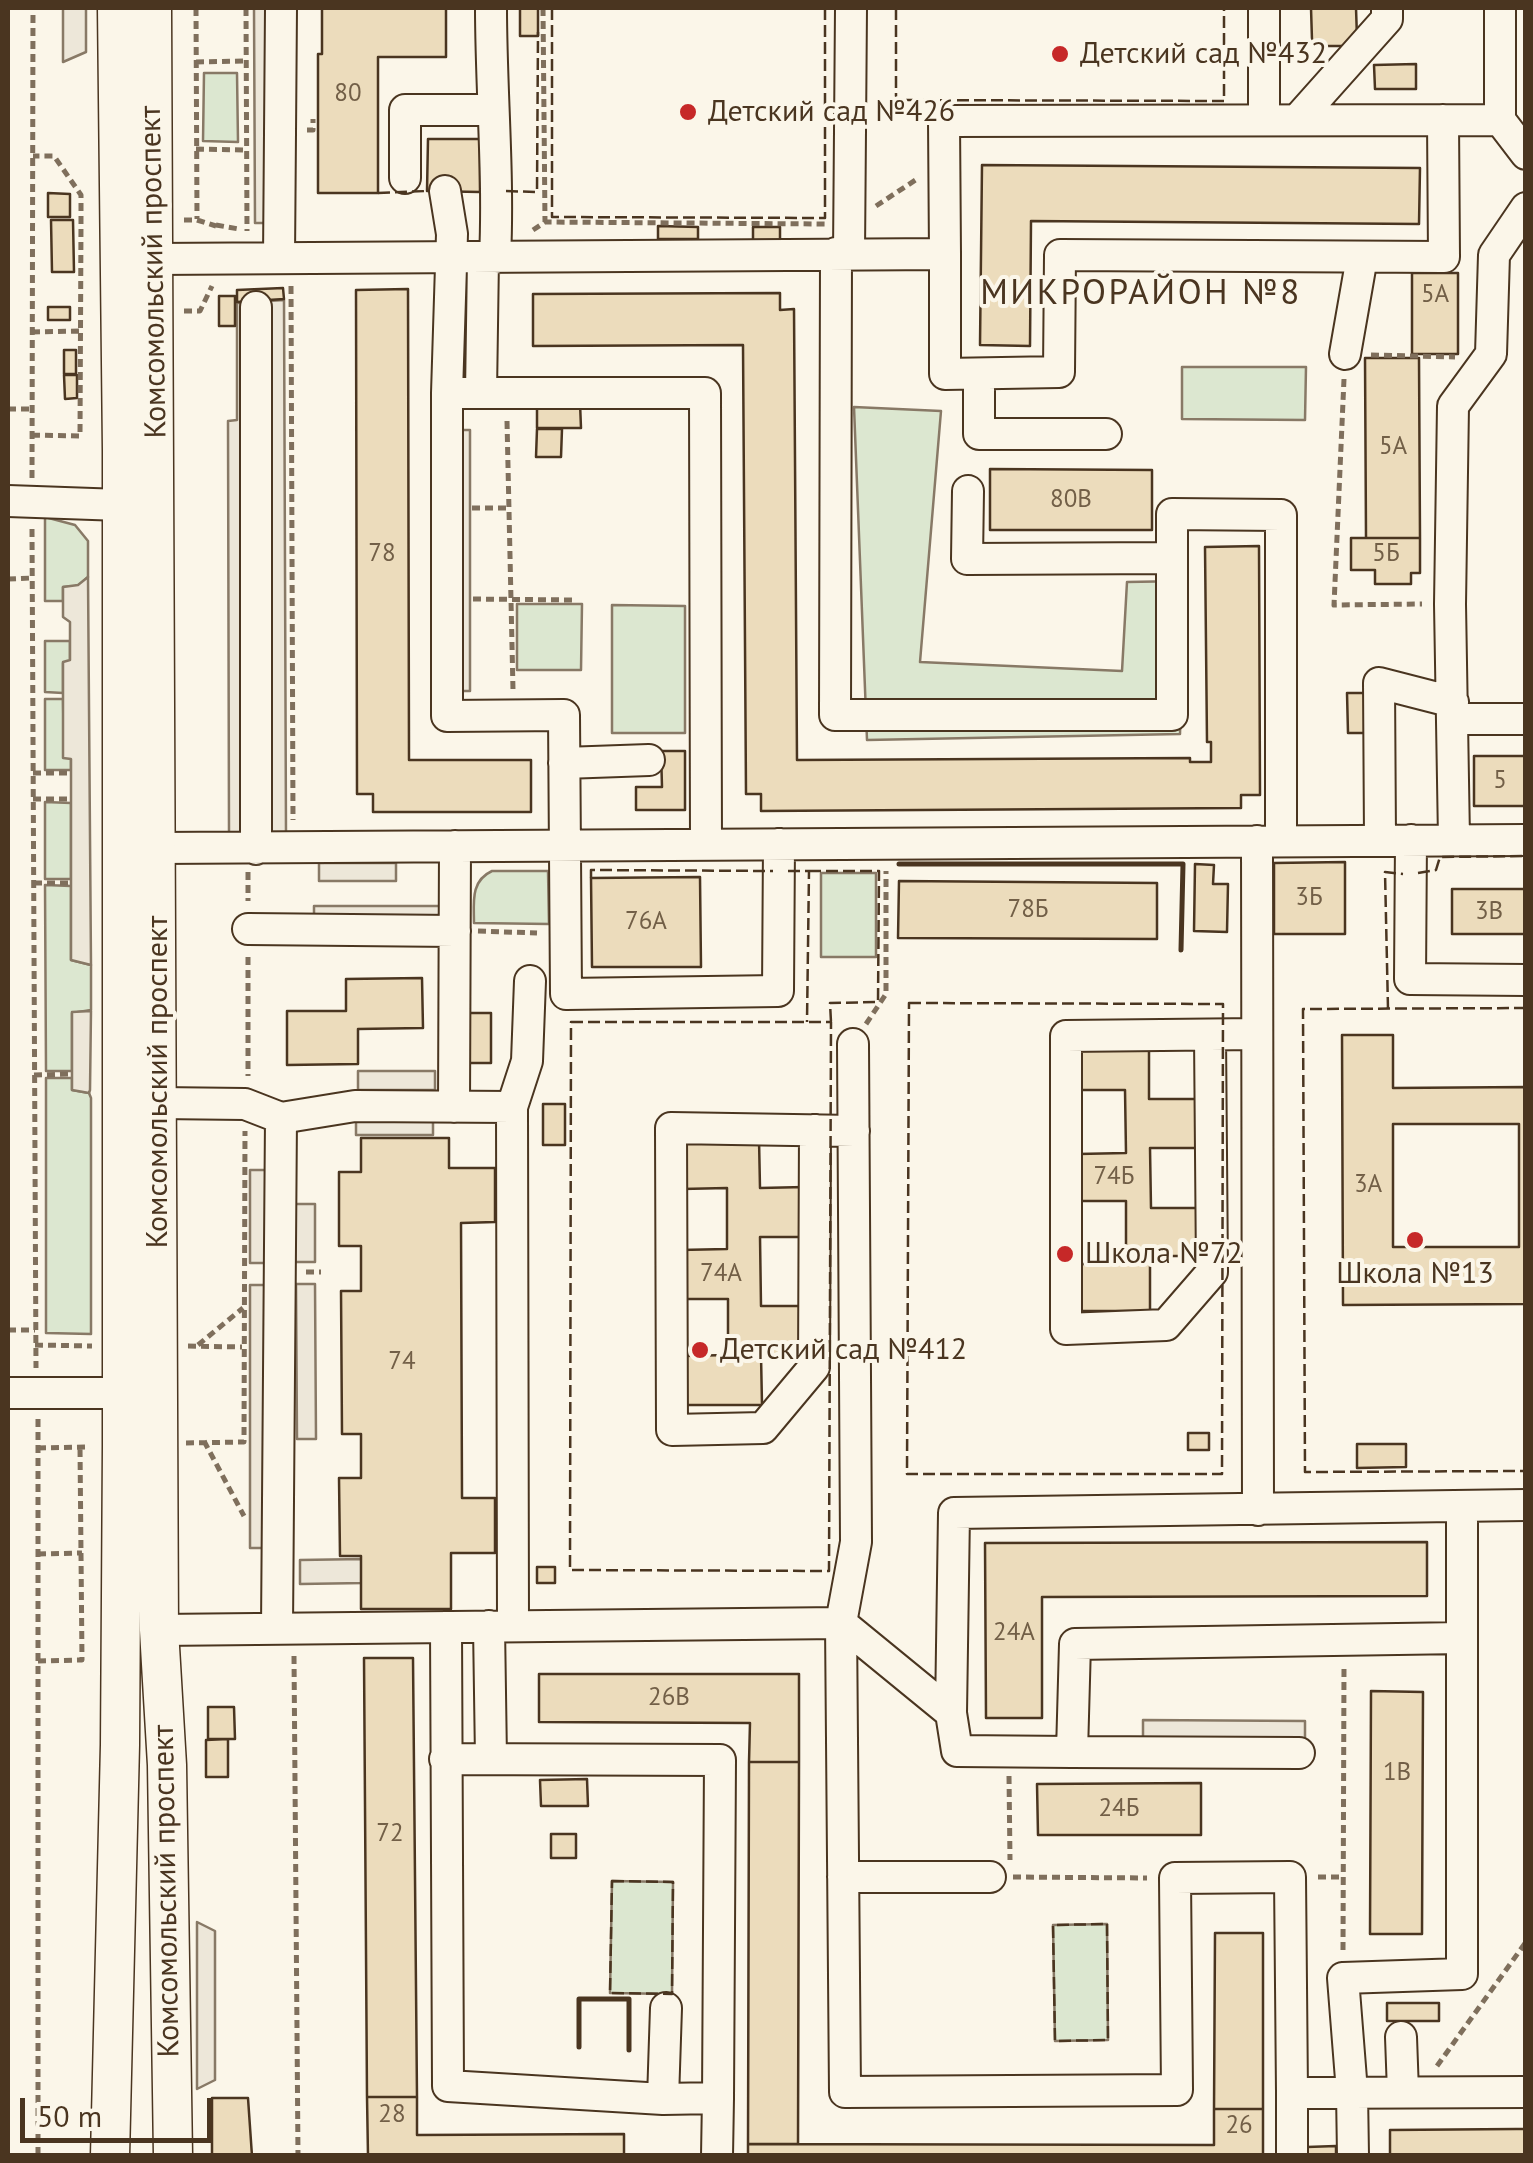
<!DOCTYPE html>
<html>
<head>
<meta charset="utf-8">
<style>
  body { margin:0 }
  #map { position:relative; width:1533px; height:2163px; overflow:hidden; background:#fbf6e9; font-family:"PT Sans",sans-serif }
  canvas { display:block }
  .frame { position:absolute; inset:0; border:10px solid #4a3520; pointer-events:none }
  .scale { position:absolute; left:20px; top:2098px; width:192px; height:45px; box-sizing:border-box; border:5px solid #4a3520; border-top:0; padding-left:12px; font-size:30px; line-height:35px; white-space:nowrap; color:#4a3520; -webkit-text-stroke:8px #fbf6e9; paint-order:stroke }
</style>
</head>
<body>
<div id="map">
<canvas width="1533" height="2163"></canvas>
<div class="frame"></div>
<div class="scale">50 m</div>
</div>
<script>
const ctx = document.querySelector('canvas').getContext('2d');
ctx.lineJoin = 'round';
function fill(path, color) { ctx.fillStyle = color; ctx.fill(path, 'evenodd'); }
function stroke(path, color, width, dash) { ctx.strokeStyle = color; ctx.lineWidth = width; ctx.lineCap = dash ? 'butt' : 'round'; ctx.setLineDash(dash || []); ctx.stroke(path); }
function label(font, color, halo, rows, align = 'center') {
  ctx.font = font + ' "PT Sans",sans-serif'; ctx.lineWidth = 8; ctx.setLineDash([]); ctx.textBaseline = 'middle'; ctx.strokeStyle = halo; ctx.fillStyle = color; for (const [text, x, y, turn = 0] of rows) {
    ctx.save(); ctx.translate(x, y); ctx.rotate((+turn || 0) * Math.PI / 180); ctx.textAlign = isNaN(turn) ? turn : align; if (halo) ctx.strokeText(text, 0, 0); ctx.fillText(text, 0, 0); ctx.restore();
  }
}
const green = new Path2D(`
  M204 73H237L238 142 203 141Z
  M1182 367H1306L1305 420 1182 419Z
  M854 407 941 411 920 662 1122 671 1127 582 1184 581 1180 734 867 740Z
  M45 517 75 525 88 541V577L78 586 63 587V601H45Z
  M517 604H582L581 670H517Z
  M612 605 685 606V733H612Z
  M45 641H70V661L63 663V693L45 692Z
  M45 699H63L64 757 71 758V770H45Z
  M45 802 71 803V879H45Z
  M492 871H548L549 924 474 923C474 903 470 881 492 871Z
  M821 873H876V957H821Z
  M45 885 71 886V960L91 965V1010L72 1013V1071H46Z
  M46 1078H72V1090L89 1093 91 1098V1334L46 1333Z
  M612 1881 673 1882 672 1994 610 1993Z
  M1107 1924 1108 2040 1055 2041 1053 1925Z`);
fill(green, '#dce7d0');
stroke(green, '#887966', 2.5);
const parking = new Path2D(`
  M63 8H86V52L63 62Z
  M254 8H273L274 223H255Z
  M284 300 286 835H229L228 421 237 420V303Z
  M454 430H470V691H455Z
  M88 577 91 965 71 960V759L63 758V662L70 660V622L63 617V587L78 585Z
  M319 863H396V881H319Z
  M314 906H446V921H314Z
  M91 1011 90 1090 89 1093 72 1090V1012Z
  M358 1071H435V1090H358Z
  M356 1116H433V1135H356Z
  M250 1170H270L269 1263H250Z
  M295 1204H315V1262H295Z
  M296 1284H315L316 1439H297Z
  M250 1285H269V1548H250Z
  M363 1559 364 1583 300 1584V1560Z
  M1143 1720 1305 1721V1742H1143Z
  M197 1922 215 1931V2080L197 2089Z`);
fill(parking, '#ede7d9');
stroke(parking, '#887966', 2.5);
const building = new Path2D(`
  M322 8H446V57H378V193H318V54H322Z
  M520 8H538V36H520Z
  M1311 8H1356L1357 38 1350 46H1319L1312 40Z
  M1416 64V89H1375L1374 65Z
  M428 139H480V192L427 191Z
  M982 165 1420 168 1419 224 1031 221 1030 346 980 345Z
  M48 193 70 194V217H48Z
  M51 220H73L74 272H52Z
  M658 226 698 227V239H658Z
  M753 227H780V242L753 241Z
  M1412 273H1458V354H1412Z
  M283 288 284 299 237 302V290Z
  M408 289 409 760H531V812H373V794H357L356 290Z
  M780 293V310L794 309 797 760 1190 758V762H1211V742H1207L1205 547 1259 546 1260 795H1241V808L761 811V794H746L743 345 533 346V294Z
  M219 296H235V326H219Z
  M48 307H70V320H48Z
  M64 350H76V374H64Z
  M1365 358H1419L1420 538H1366Z
  M64 375H77V398L65 399Z
  M537 403H580L581 428H537Z
  M537 429H562L561 457H536Z
  M990 469 1152 470V530H990Z
  M1351 538H1420V573H1411V584H1375V570H1351Z
  M1347 693H1366V733H1348Z
  M661 751H685V810H636V787H662Z
  M1474 756H1526V806H1474Z
  M1345 862V934H1274V863Z
  M1195 864 1214 865 1213 884H1228L1227 932 1194 931Z
  M700 877 701 967H592L591 878Z
  M899 881 1157 883V939L898 938Z
  M1452 889H1526V934H1452Z
  M422 978 423 1028 358 1029V1064L287 1065V1011H346V979Z
  M469 1013H491V1063H469Z
  M1342 1035H1393V1088L1526 1087V1304L1343 1305ZM1393 1124H1519V1247H1393Z
  M1077 1044H1149V1099H1197L1198 1148H1150L1151 1208H1198V1256H1150V1311H1079V1264H1126V1201H1078V1154L1126 1153 1125 1090H1078Z
  M543 1104H565V1145H543Z
  M361 1138H449V1168H495V1222L461 1223 462 1498H495V1553H451V1609H361V1556H340L339 1478H361V1434H342L341 1291H361V1246H339V1172H361Z
  M681 1139H759L760 1188 805 1187 806 1237H760L761 1306H805L806 1355H761L762 1405H684L683 1356 728 1355V1299H681L680 1250 727 1249V1188L682 1189Z
  M1188 1433H1209V1450H1188Z
  M1357 1444H1406V1467L1357 1468Z
  M1427 1542V1596L1042 1597V1718H986L985 1543Z
  M537 1567H555V1583H537Z
  M364 1658H413L417 2097H367Z
  M539 1674H799V1762H749L750 1723 539 1722Z
  M1371 1691 1423 1692 1422 1934H1370Z
  M208 1707H234L235 1739H208Z
  M228 1739V1777H206V1740Z
  M749 1762H799L798 2144H748Z
  M587 1779 588 1806H541L540 1780Z
  M1201 1783V1835H1038L1037 1784Z
  M551 1834H576V1858H551Z
  M1215 1933H1263V2109H1214Z
  M1387 2003H1439V2021H1387Z
  M367 2097H417V2135L624 2134V2156H368Z
  M212 2098H248L252 2156H212Z
  M1214 2109H1263V2156H748V2144L1214 2145Z
  M1516 2129H1526V2156H1390V2130Z
  M1336 2146V2156H1308L1307 2147Z`);
fill(building, '#ecdcbc');
stroke(building, '#4a3520', 2.5);
const minor = new Path2D(`
  M491 8C491 91 499 174 495 258
  M1264 8V120
  M1500 8V120
  M1297 120 1387 19V8
  M405 178V110H491
  M445 191 452 234 447 393V716L564 715 566 994 778 991 779 844
  M836 253 835 715H1172V514L1281 515V841
  M849 253 851 8
  M945 254V374L1059 372 1060 255 1444 257 1443 120
  M279 258 281 8
  M154 259 945 254 944 121 1500 120 1526 154
  M256 307V849
  M1345 354 1362 257
  M979 374V434H1106
  M447 393H705L706 845
  M481 393 483 258
  M968 491 967 559 1172 558
  M8 501 121 505
  M1453 719H1526
  M564 763 649 760
  M1380 839 1379 683 1453 702
  M1454 839 1450 604 1453 406 1491 354 1494 255 1526 208
  M1411 840 1410 979 1526 980
  M1257 841 1258 1510
  M157 848 1526 840
  M248 929 455 931
  M1210 1035 1212 1272 1166 1325 1066 1329V1036L1257 1034
  M853 1044 856 1542 841 1623 951 1713 954 1513 1526 1505
  M159 1103 245 1104 281 1118 277 1628
  M454 1107 455 846
  M512 1107 527 1061 530 981
  M281 1118 355 1106 512 1107 513 1626
  M815 1130 814 1367 763 1428 672 1430 671 1128 854 1131
  M8 1393H122
  M489 1626 491 1759
  M446 1627 448 2086 663 2099 718 2098 717 2156
  M159 1630 841 1623 845 2092 1177 2090 1175 1878 1290 1877 1292 2093 1526 2092
  M951 1713 957 1751 1072 1752 1075 1644 1462 1638
  M1072 1752 1299 1753
  M445 1759 720 1760 718 2098
  M843 1877H990
  M1401 2037 1403 2092
  M1292 2093V2156
  M663 2099 666 2008
  M1353 2156 1352 2092 1343 1978 1462 1974V1508`);
const major = new Path2D(`
  M152 8 159 1630 167 1765 173 2156
  M110 2156 120 1745 122 1446V451L117 8`);
stroke(minor, '#4a3520', 34);
stroke(major, '#4a3520', 41);
stroke(new Path2D(`
  M196 8 197 219
  M246 8 247 231
  M543 8 545 222
  M196 62 247 61
  M307 130H313V119
  M196 149 247 150
  M876 206 917 179
  M184 220H197L216 226
  M216 225 239 229
  M533 230 545 222 825 224
  M291 286 293 820
  M184 311H200L212 286
  M32 332 79 331
  M1371 355 1455 357
  M1344 379 1334 605 1422 604
  M8 409H32
  M507 421 513 690
  M32 435 80 436 81 224V195L54 156H33
  M32 478 33 8
  M472 508H509
  M32 529 36 1368
  M8 579 32 578
  M473 599 575 600
  M33 773H68
  M33 799H68
  M248 872V901
  M34 883H68
  M478 931 537 933
  M248 957V1076
  M866 1024 886 994V871
  M34 1075 70 1074
  M306 1272H321
  M8 1330H35
  M35 1345 92 1346
  M198 1345 243 1308
  M188 1346 242 1347
  M38 1419V2156
  M204 1441 244 1516
  M186 1443 244 1442 245 1131
  M38 1448 90 1447
  M38 1554 82 1553
  M294 1656 298 2156
  M38 1661 82 1660 80 1447
  M1009 1776 1010 1860
  M1013 1877 1147 1878
  M1318 1877H1342
  M1343 1950 1344 1666
  M1437 2066 1526 1942`), '#7f6f5c', 5, [8, 5]);
stroke(minor, '#fbf6e9', 30);
stroke(major, '#fbf6e9', 38);
stroke(new Path2D(`
  M552 8V217L825 218V8
  M896 8V100L1224 101V8
  M506 191 537 192 538 32
  M378 193 427 191
  M788 871H809L807 1022
  M809 871H879L878 1002 830 1003 831 1022
  M1418 873 1436 870 1440 857 1526 856
  M591 878V870L773 871
  M909 1003 1223 1004 1222 1474H907Z
  M1526 1008 1303 1009 1305 1472 1526 1471
  M1388 1009 1385 872 1403 874
  M571 1022H831L829 1571 570 1570Z
  M612 1881 673 1882 672 1994 610 1993Z
  M1107 1924 1108 2040 1055 2041 1053 1925Z`), '#4a3520', 2.5, [12, 5]);
stroke(new Path2D(`
  M899 864H1183L1181 950
  M579 2047V1999H629V2050`), '#4a3520', 5);
for (const [x, y, r, color] of [
  [1060,54,10,"#c62828"],
  [688,112,10,"#c62828"],
  [1415,1240,10,"#c62828"],
  [1065,1254,10,"#c62828"],
  [700,1350,10,"#c62828"]
]) { const dot = new Path2D(); dot.arc(x, y, r, 0, 2 * Math.PI); ctx.fillStyle = color; ctx.fill(dot); stroke(dot, '#fbf6e9', 4); }
label('25px', '#725f47', null, [
  ["80",348,94],
  ["5А",1435,295],
  ["5А",1393,447],
  ["80В",1071,500],
  ["78",382,554],
  ["5Б",1386,554],
  ["5",1500,781],
  ["3Б",1309,898],
  ["78Б",1028,910],
  ["3В",1489,912],
  ["76А",646,922],
  ["74Б",1114,1177],
  ["3А",1368,1185],
  ["74А",721,1274],
  ["74",402,1362],
  ["24А",1014,1633],
  ["26В",669,1698],
  ["1В",1397,1773],
  ["24Б",1119,1809],
  ["72",390,1834],
  ["28",392,2115],
  ["26",1239,2126]
]);
label('30px', '#4a3520', '#fbf6e9', [
  ["Детский сад №432",1080,54],
  ["Детский сад №426",708,112],
  ["Школа №72",1085,1254],
  ["Школа №13",1415,1274,"center"],
  ["Детский сад №412",720,1350]
], 'left');
label('30px', '#4a3520', '#fbf6e9', [
  ["Комсомольский проспект",154,272,-91],
  ["Комсомольский проспект",158,1082,-90],
  ["Комсомольский проспект",167,1891,-91]
]);
ctx.letterSpacing = '2.5px';
label('35px', '#4a3520', '#fbf6e9', [
  ["МИКРОРАЙОН №8",1141,294]
]);
ctx.letterSpacing = '0px';
</script>
</body>
</html>
